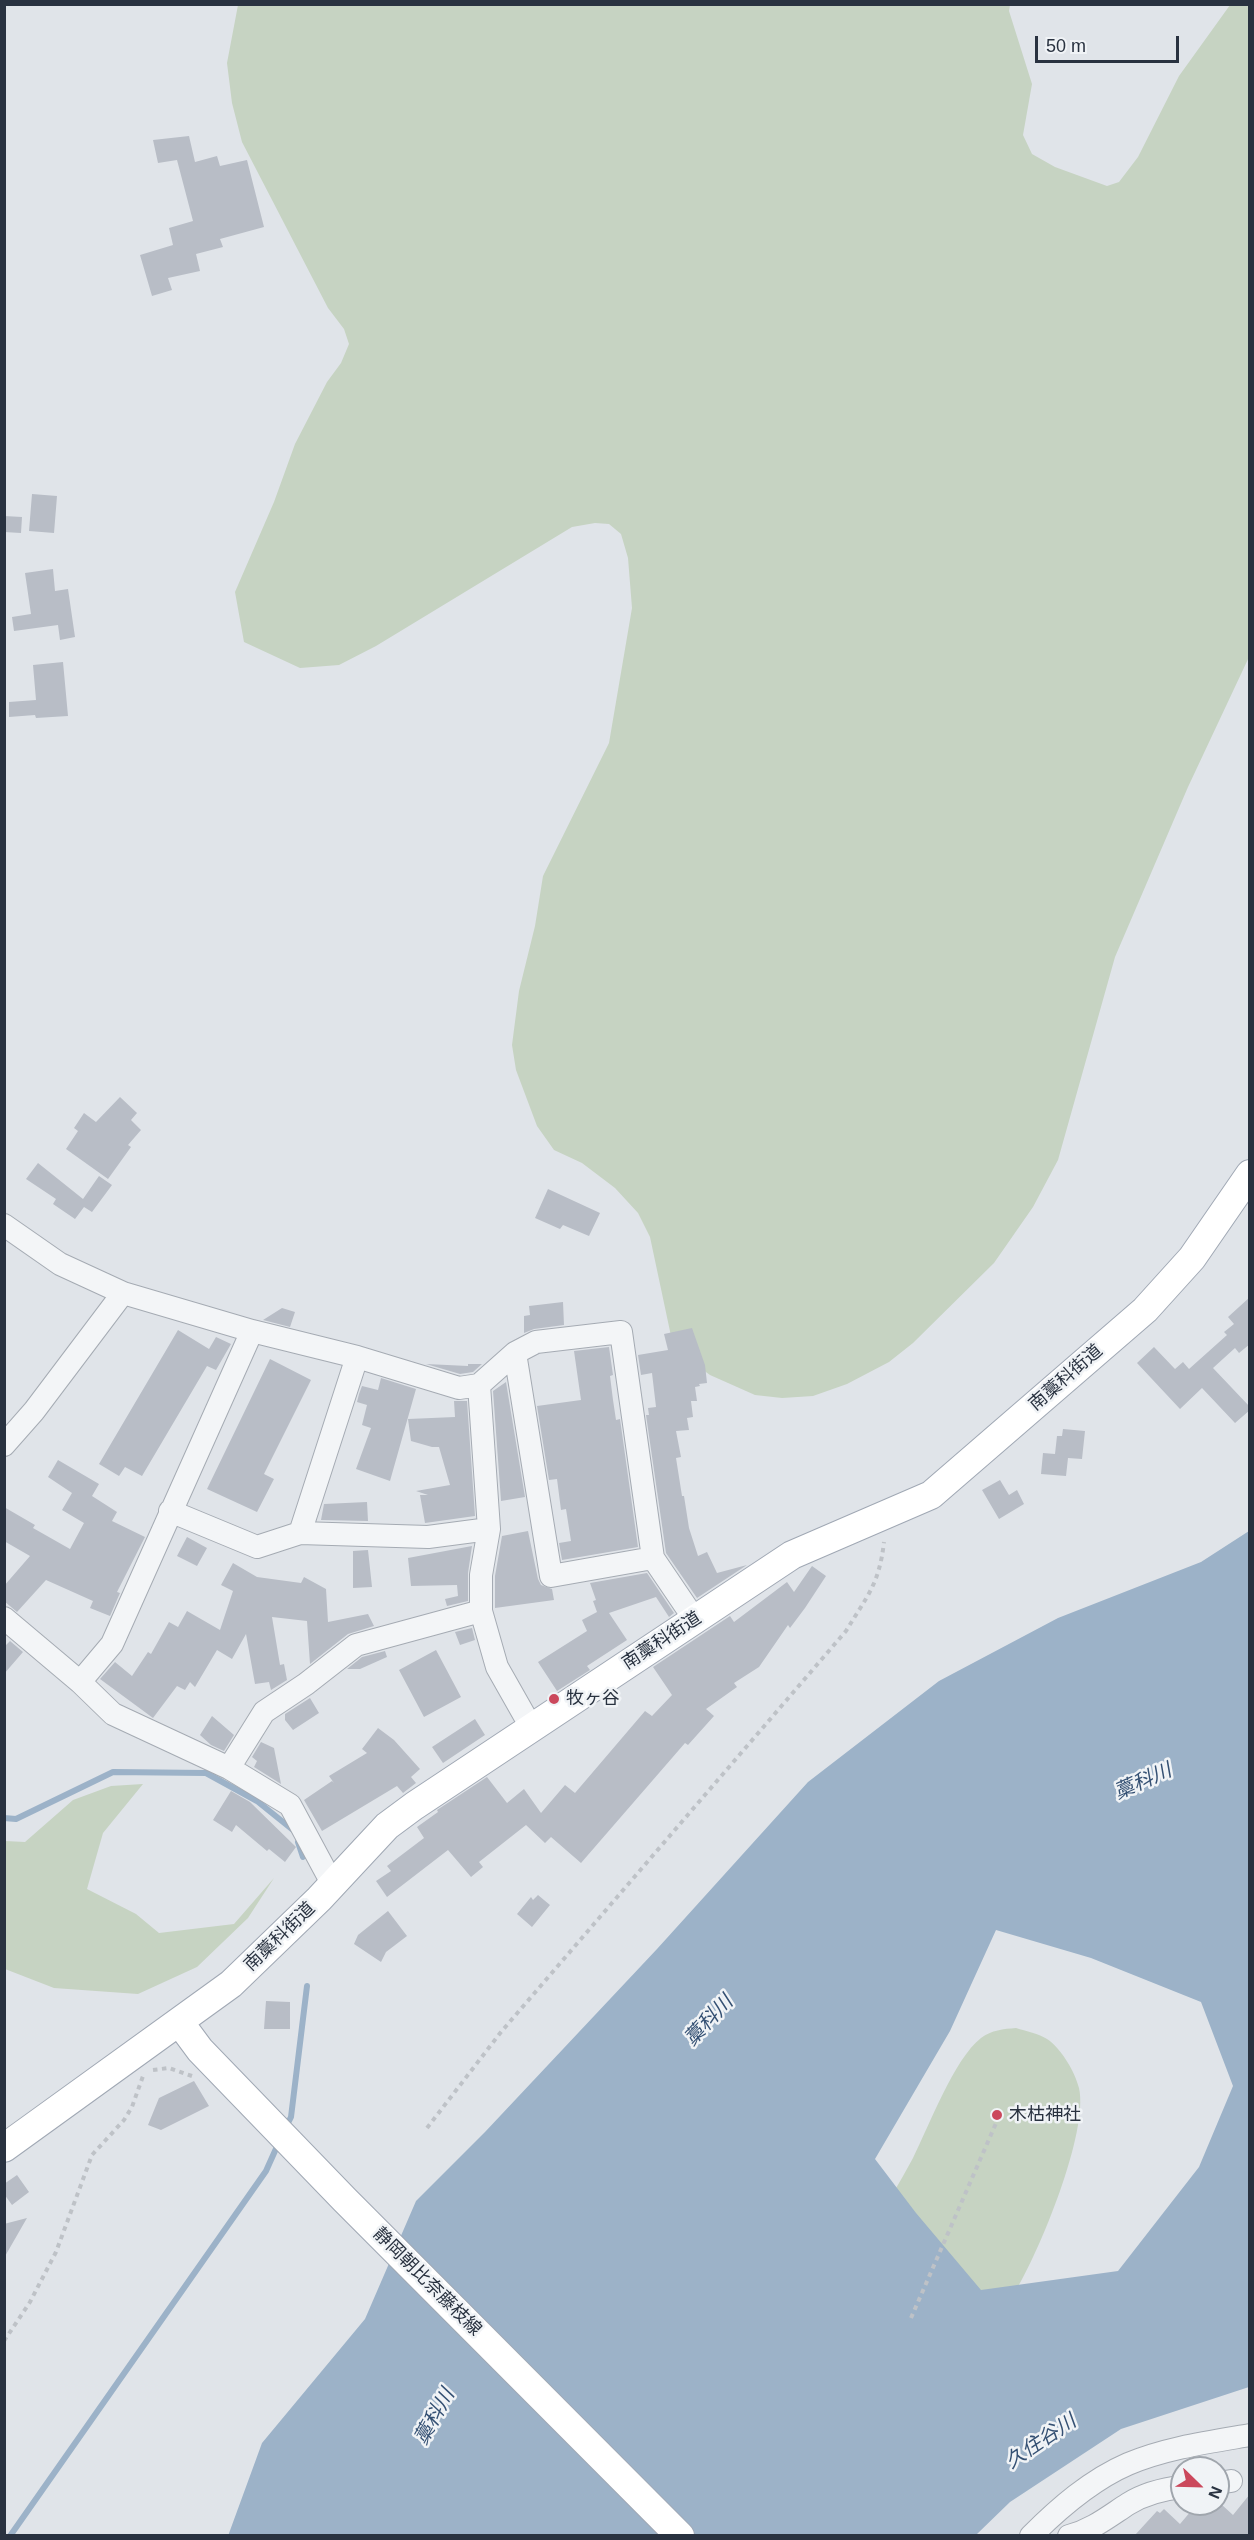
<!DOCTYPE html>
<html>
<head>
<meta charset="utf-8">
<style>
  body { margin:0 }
  #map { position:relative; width:1254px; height:2540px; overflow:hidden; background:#e0e4e9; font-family:Helvetica,sans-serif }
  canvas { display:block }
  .frame { position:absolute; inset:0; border:6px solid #293240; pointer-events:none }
  .north { position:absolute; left:1170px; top:2456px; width:60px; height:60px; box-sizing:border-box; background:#f0f3f6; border:2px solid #a0a6ad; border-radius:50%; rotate:113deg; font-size:16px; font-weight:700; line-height:24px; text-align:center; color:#293240 }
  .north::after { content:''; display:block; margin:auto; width:21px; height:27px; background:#cb485c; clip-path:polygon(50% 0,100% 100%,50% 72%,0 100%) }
  .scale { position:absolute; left:1035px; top:36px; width:144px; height:27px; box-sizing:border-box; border:3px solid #293240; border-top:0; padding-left:8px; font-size:18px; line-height:21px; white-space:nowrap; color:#293240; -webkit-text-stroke:4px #f0f3f6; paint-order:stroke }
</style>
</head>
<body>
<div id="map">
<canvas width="1254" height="2540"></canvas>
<div class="frame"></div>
<div class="north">N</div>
<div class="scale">50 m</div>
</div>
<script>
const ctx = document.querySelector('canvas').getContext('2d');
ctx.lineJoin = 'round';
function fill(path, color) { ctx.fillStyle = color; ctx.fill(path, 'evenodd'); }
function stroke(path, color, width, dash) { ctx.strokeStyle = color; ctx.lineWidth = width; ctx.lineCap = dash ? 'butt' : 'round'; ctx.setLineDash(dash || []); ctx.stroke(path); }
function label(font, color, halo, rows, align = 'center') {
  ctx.font = font + ' Helvetica,"Noto Sans JP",sans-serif'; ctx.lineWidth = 5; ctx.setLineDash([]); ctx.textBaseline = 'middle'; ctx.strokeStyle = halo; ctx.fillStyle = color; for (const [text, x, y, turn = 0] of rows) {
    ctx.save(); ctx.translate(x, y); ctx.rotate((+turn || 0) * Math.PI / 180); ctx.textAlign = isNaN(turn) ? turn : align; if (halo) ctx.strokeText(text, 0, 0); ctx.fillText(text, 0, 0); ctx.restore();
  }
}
fill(new Path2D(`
  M238 5H1010L1009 11 1032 84 1023 135 1032 154 1055 167 1107 186 1119 182 1138 157 1179 76 1230 5H1249V657L1188 787 1115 957 1058 1160 1033 1207 994 1263 913 1343 889 1362 847 1384 813 1396 782 1398 755 1395 710 1375 688 1359 671 1336 650 1237 638 1213 615 1188 582 1163 554 1150 537 1126 516 1070 512 1045 519 991 535 926 543 876 609 743 632 608 628 558 621 534 609 524 595 523 572 527 376 646 339 665 300 668 244 642 235 592 274 502 295 444 327 382 341 363 349 344 344 329 328 308 242 142 232 103 227 63Z
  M143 1784 103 1833 87 1889 136 1914 159 1933 234 1924 274 1878 248 1918 197 1967 138 1994 54 1988 5 1969V1841L25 1842 73 1800 111 1786Z
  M1016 2028C1026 2031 1039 2034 1047 2039 1061 2048 1075 2072 1079 2088 1089 2132 1039 2253 1015 2292 1010 2300 1002 2306 996 2312L892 2195C899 2183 906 2171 913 2158 929 2126 954 2059 981 2038 992 2030 1003 2029 1016 2028Z`), '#c6d3c2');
fill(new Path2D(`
  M1249 1531V2387L1121 2429 1010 2502 976 2535 228 2536 262 2443 365 2319 416 2201 485 2132 657 1949 808 1782 939 1681 1058 1618 1201 1562ZM996 1930 1091 1958 1201 2002 1233 2086 1199 2167 1118 2271 981 2290 916 2213 875 2159 950 2031Z`), '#9cb2c8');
stroke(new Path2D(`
  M4 1818 16 1819 113 1772 206 1773 257 1801 293 1830
  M298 1842 303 1857
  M286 2127 291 2117 307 1986
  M10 2536 266 2171 279 2142`), '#9cb2c8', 6);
fill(new Path2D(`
  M189 136 195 162 217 156 220 166 247 160 264 227 220 239 223 247 196 254 200 271 168 278 172 290 152 296 140 255 173 245 169 228 193 221 177 160 158 163 153 140Z
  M32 494 57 496 54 533 29 531Z
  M4 516 22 517 21 533 4 532Z
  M53 569 55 591 68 589 75 637 60 640 58 625 14 631 12 617 31 614 25 573Z
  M63 662 68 716 36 718 35 715 9 717V702L36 700 33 665Z
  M120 1097 137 1113 131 1120 141 1130 128 1145 131 1147 108 1179 66 1149 78 1131 74 1128 84 1113 96 1122Z
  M38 1163 83 1199 99 1176 112 1185 92 1212 84 1207 75 1219 53 1204 56 1199 26 1179Z
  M548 1189 600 1213 589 1236 563 1225 560 1229 535 1218Z
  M1250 1297V1344L1239 1353 1235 1348 1213 1368 1250 1407V1410L1235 1423 1202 1388 1180 1409 1137 1363 1154 1347 1175 1369 1183 1362 1189 1369 1227 1335 1224 1332 1234 1324 1228 1317Z
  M563 1302 564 1325 534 1329 524 1333V1316L530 1315 529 1306Z
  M282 1308 295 1312 290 1327 263 1320Z
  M692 1328 705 1365 707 1383 699 1384 700 1386 695 1387 697 1401H691L693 1417 687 1418 689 1430 676 1431 681 1457 676 1458 682 1496H684L689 1528 698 1556 707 1552 717 1573 747 1565 697 1598 666 1553 646 1415H649L648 1408 656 1407 652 1373 641 1375 638 1355 668 1350 664 1334Z
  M178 1330 209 1349 216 1337 231 1344 216 1370 207 1366 142 1476 125 1467 119 1476 99 1464Z
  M609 1347 613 1375 610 1376 613 1400 616 1420 620 1419 638 1547 562 1560 559 1543 571 1541 566 1509 561 1510 557 1479 549 1480 537 1406 581 1400 574 1351Z
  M270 1359 311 1380 264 1474 274 1479 257 1512 207 1489Z
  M426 1364 468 1366V1364H482L473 1372 460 1374Z
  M381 1378 416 1389 390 1481 356 1469 371 1428 362 1425 367 1405 357 1402 359 1394 362 1386 378 1390Z
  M506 1382 525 1497 501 1501 493 1391Z
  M454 1401H467L475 1516 425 1523 420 1495H428L416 1491 450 1485 439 1447H432L411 1441 408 1419 455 1417Z
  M1063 1429 1085 1431 1082 1459 1068 1458 1066 1476 1041 1474 1043 1453 1055 1454 1057 1436H1062Z
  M58 1460 99 1484 92 1496 117 1512 112 1521 145 1537 117 1592 120 1593 110 1616 90 1608 93 1601 46 1580 17 1612 4 1601V1586L30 1556 4 1541V1507L35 1525 33 1528 70 1549 84 1523 62 1510 72 1493 48 1477Z
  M1000 1480 1009 1495 1017 1490 1024 1504 999 1519 982 1490Z
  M367 1502 368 1521 321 1520 324 1504Z
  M528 1531 538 1579 541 1585 552 1589 554 1600 495 1608V1576L502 1536Z
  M187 1537 207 1548 197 1566 177 1556Z
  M472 1546 468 1573V1601L447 1606 445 1599 458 1596 457 1585 411 1586 408 1558Z
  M368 1550 372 1587 353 1588V1551Z
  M233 1563 257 1577 301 1583 304 1577 326 1589 328 1622 368 1614 374 1626 348 1634 310 1664 307 1621 272 1617 280 1665 284 1664 287 1680 271 1690 269 1682 255 1684 246 1634 232 1659 217 1650 195 1687 190 1682 185 1690 177 1686 153 1718 100 1679 115 1662 132 1676 148 1652 151 1654 169 1622 178 1627 187 1611 220 1630 233 1591 221 1585Z
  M812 1566 826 1576 805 1608 790 1628 788 1625 759 1667 734 1683 737 1687 706 1709 714 1716 688 1745 685 1743 581 1863 551 1837 545 1843 526 1825 479 1862 483 1867 471 1877 448 1850 387 1897 376 1881 391 1871 387 1866 424 1838 417 1827 438 1812 437 1810 487 1777 507 1803 524 1789 541 1813 565 1785 575 1793 645 1711 652 1716 672 1695 653 1667 730 1616 734 1622 787 1582 794 1592Z
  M647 1573 674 1613 669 1617 656 1597 609 1613 627 1640 587 1666 590 1670 557 1691 538 1662 587 1631 582 1620 597 1612 593 1601 596 1600 590 1583Z
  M472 1628 475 1640 460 1645 455 1632Z
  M10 1641 23 1652 4 1674V1647Z
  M436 1650 461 1697 424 1717 399 1670Z
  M385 1651 387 1657 360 1669H347L362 1657Z
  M310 1698 319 1713 293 1730 285 1720V1714Z
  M212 1716 234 1735 224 1751 211 1745 200 1735Z
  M475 1719 485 1735 443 1763 432 1747Z
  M378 1728 394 1740 420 1769 411 1777 416 1783 403 1793 397 1786 322 1831 304 1800 332 1781 334 1783 329 1776 367 1753 362 1749Z
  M261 1742 274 1748 281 1784 254 1767 257 1761 252 1757Z
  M231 1791 250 1802 296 1847 285 1862 269 1849 267 1851 236 1825 232 1832 213 1820Z
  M538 1895 550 1905 532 1927 517 1914 531 1897 533 1900Z
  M388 1911 407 1936 386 1952 381 1962 354 1944 358 1935Z
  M266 2001 290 2002V2029H264Z
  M194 2081 209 2106 161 2130 148 2125 159 2098Z
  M17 2175 29 2192 12 2205 4 2194V2184Z
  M27 2218 4 2258V2224Z
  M1250 2494V2535H1135L1157 2511 1160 2513 1164 2509 1180 2524 1197 2504H1221L1233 2515Z`), '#b8bdc6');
const minor = new Path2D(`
  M4 1225 60 1264 123 1293
  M515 1353 551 1576 653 1558
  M479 1385 489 1529 481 1575V1611L497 1667 531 1727
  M4 1445 34 1411 123 1293 252 1331 357 1357 459 1388 479 1385 515 1353 536 1342 621 1332 653 1558 695 1620
  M170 1511 257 1547 300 1533 428 1537 489 1529
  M300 1533 357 1357
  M4 1618 80 1682 113 1714 229 1768 290 1805 333 1885
  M80 1682 112 1644 252 1331
  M229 1768 264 1712 306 1684 356 1645 481 1611
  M1218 2483 1231 2481
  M1031 2536C1059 2508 1091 2480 1128 2464 1166 2448 1209 2442 1250 2435
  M1069 2536C1092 2530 1108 2517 1128 2504 1144 2494 1163 2489 1182 2487`);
const major = new Path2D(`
  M180 2023 200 2050 345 2200 680 2536
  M4 2148 231 1984 319 1899 387 1826 414 1806 792 1555 931 1495 1145 1310 1192 1258 1250 1174`);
stroke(minor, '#a5abb3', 24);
stroke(major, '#a0a8b4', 30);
stroke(new Path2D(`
  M153 2070 169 2068 192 2076
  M427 2128 501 2032 846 1631C867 1596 879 1585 884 1542
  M911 2318 997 2121
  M4 2341 30 2302 56 2252 92 2155 124 2120 132 2107 143 2076`), '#bec2c7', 4, [4.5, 4.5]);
stroke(minor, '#f3f5f7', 22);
stroke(major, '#fff', 28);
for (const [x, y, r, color] of [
  [554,1699,6,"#cb485c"],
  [997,2115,6,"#cb485c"]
]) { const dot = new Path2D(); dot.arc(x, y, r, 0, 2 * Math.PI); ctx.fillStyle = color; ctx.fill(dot); stroke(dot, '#f0f3f6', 2); }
label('18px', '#293240', '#f0f3f6', [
  ["南藁科街道",1066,1378,-41],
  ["南藁科街道",662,1641,-33],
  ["南藁科街道",280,1937,-44],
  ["静岡朝比奈藤枝線",427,2282,45]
]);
label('18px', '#293240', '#f0f3f6', [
  ["牧ヶ谷",566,1699],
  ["木枯神社",1009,2115]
], 'left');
label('italic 20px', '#345073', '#f0f3f6', [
  ["藁科川",1143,1782,-24],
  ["藁科川",709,2021,-47],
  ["藁科川",435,2417,-61],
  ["久住谷川",1041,2442,-34]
]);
</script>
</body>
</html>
